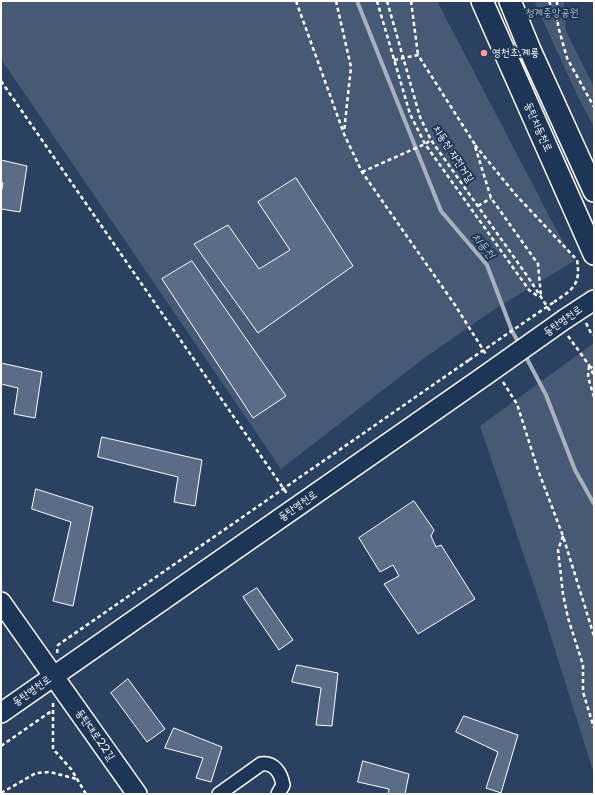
<!DOCTYPE html>
<html>
<head>
<meta charset="utf-8">
<style>
  body { margin:0 }
  #map { position:relative; width:595px; height:795px; overflow:hidden; background:#2a4161; font-family:"Playpen Sans",sans-serif }
  canvas { display:block }
  .frame { position:absolute; inset:0; border:2px solid #fff; pointer-events:none }
</style>
</head>
<body>
<div id="map">
<canvas width="595" height="795"></canvas>
<div class="frame"></div>
</div>
<script>
const ctx = document.querySelector('canvas').getContext('2d');
ctx.lineJoin = 'round';
function fill(path, color) { ctx.fillStyle = color; ctx.fill(path, 'evenodd'); }
function stroke(path, color, width, dash) { ctx.strokeStyle = color; ctx.lineWidth = width; ctx.lineCap = dash ? 'butt' : 'round'; ctx.setLineDash(dash || []); ctx.stroke(path); }
function label(font, color, halo, rows, align = 'center') {
  ctx.font = font + ' "Playpen Sans","Poor Story",sans-serif'; ctx.lineWidth = 4; ctx.setLineDash([]); ctx.textBaseline = 'middle'; ctx.strokeStyle = halo; ctx.fillStyle = color; for (const [text, x, y, turn = 0] of rows) {
    ctx.save(); ctx.translate(x, y); ctx.rotate((+turn || 0) * Math.PI / 180); ctx.textAlign = isNaN(turn) ? turn : align; if (halo) ctx.strokeText(text, 0, 0); ctx.fillText(text, 0, 0); ctx.restore();
  }
}
fill(new Path2D(`
  M1 1H437L557 231 574 261 492 311 423 359 281 469 1 59Z
  M534 1H564L566 31 594 87V127L577 95Z
  M594 343V774L545 618 480 426Z`), '#465975');
stroke(new Path2D(`
  M357 1 441 211 487 265 512 331 520 345
  M525 355 546 395 575 470 594 504`), '#a7b1be', 4);
const building = new Path2D(`
  M1 160 27 166 20 212 1 209V194L3 183 1 182Z
  M296 178 353 266 258 333 194 244 228 225 259 269 290 250 258 202Z
  M192 261 286 396 253 418 162 279Z
  M1 363 42 372 35 418 14 414 18 388 1 384Z
  M102 437 202 460 195 506 174 502 178 477 98 457Z
  M36 489 93 507 73 606 53 601 71 522 32 509Z
  M414 501 434 530 431 536 436 547 441 545 475 599 418 634 384 584 399 576 393 565 380 572 359 538Z
  M257 588 293 640 279 650 243 597Z
  M297 665 338 673 332 726 316 725 321 688 292 682Z
  M128 679 165 729 147 742 111 693Z
  M464 716 518 735 501 793 486 788 498 752 456 732Z
  M174 728 222 747 211 782 196 778 203 758 165 748Z
  M363 761 409 774 405 794H388L389 789 358 782Z`);
fill(building, '#5b6c86');
stroke(building, '#fff', 1);
const street = new Path2D(`
  M219 794 261 764C274 762 281 773 283 785L278 794`);
const secondary = new Path2D(`
  M565 319 594 300
  M1 602 137 794
  M1 713 483 377`);
const primary = new Path2D(`
  M482 1 594 254
  M510 1 530 50 594 191`);
stroke(street, '#fff', 16);
stroke(secondary, '#fff', 22);
stroke(primary, '#fff', 24);
stroke(new Path2D(`
  M296 1 344 134 362 172 455 305 487 356
  M336 1 351 67 344 132
  M377 1 410 114 425 144 529 290 539 297
  M387 1 420 117 431 140 528 277 550 311
  M411 1 418 55
  M549 1 557 21
  M557 1 558 26 567 58 594 107
  M394 60 418 55 474 143 491 198 538 264 541 296
  M1 81 288 495
  M475 145 515 194 577 260C581 285 573 289 554 302
  M478 206 491 198
  M586 323 592 335H594
  M568 336 589 365 594 376
  M589 366 588 377 594 397
  M589 366 594 369
  M503 382 517 404 538 470 563 536 594 636
  M563 536 558 550 563 594 568 618 583 665V692L594 728
  M57 653 58 645 469 360
  M53 703V749L71 769 86 794
  M1 746 53 710
  M1 793 36 773 50 772 77 779`), '#fff', 2.5, [4, 3]);
stroke(street, '#1d3557', 13);
stroke(secondary, '#1d3557', 19);
stroke(primary, '#1d3557', 21);
const secondaryBridge = new Path2D(`
  M483 377 565 319`);
stroke(secondaryBridge, '#fff', 22, []);
stroke(new Path2D(`
  M362 172 425 144 431 140
  M469 360 554 302`), '#fff', 2.5, [4, 3]);
stroke(secondaryBridge, '#1d3557', 19);
for (const [x, y, r, color] of [
  [484,53,4,"#ff9aa2"]
]) { const dot = new Path2D(); dot.arc(x, y, r, 0, 2 * Math.PI); ctx.fillStyle = color; ctx.fill(dot); stroke(dot, '#1d3557', 1.5); }
label('11px', '#b5bdc8', '#1d3557', [
  ["청계중앙공원",552,13]
]);
label('11px', '#fff', '#1d3557', [
  ["영천초.계룡",492,53]
], 'left');
label('11px', '#fff', '#1d3557', [
  ["동탄치동천로",538,127,66],
  ["치동천 자전거길",453,154,57],
  ["동탄영천로",563,321,-35],
  ["동탄영천로",298,506,-35],
  ["동탄영천로",32,691,-35],
  ["동탄대로22길",95,735,55]
]);
label('italic 12px', '#b6bec8', '#1d3557', [
  ["치동천",483,246,51]
]);
</script>
</body>
</html>
